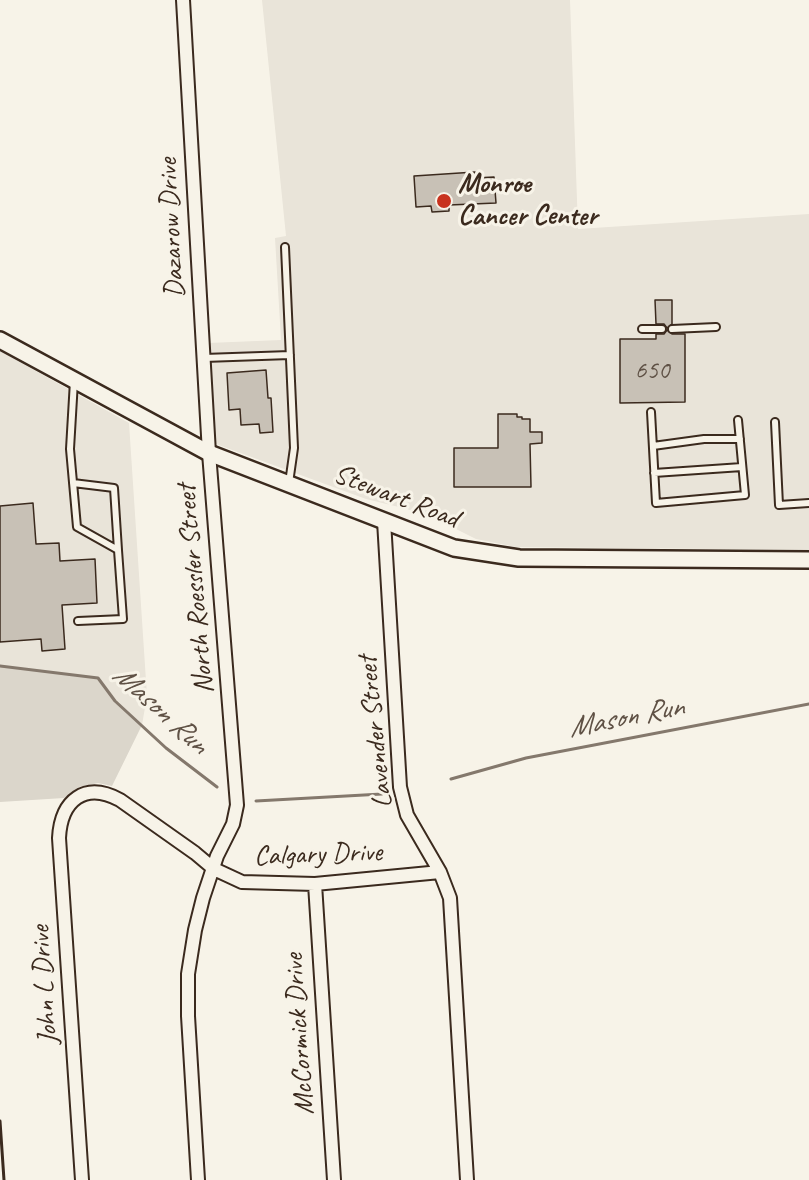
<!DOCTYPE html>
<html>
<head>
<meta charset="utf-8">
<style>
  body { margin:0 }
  canvas { display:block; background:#f7f3e8 }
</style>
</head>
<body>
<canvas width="809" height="1180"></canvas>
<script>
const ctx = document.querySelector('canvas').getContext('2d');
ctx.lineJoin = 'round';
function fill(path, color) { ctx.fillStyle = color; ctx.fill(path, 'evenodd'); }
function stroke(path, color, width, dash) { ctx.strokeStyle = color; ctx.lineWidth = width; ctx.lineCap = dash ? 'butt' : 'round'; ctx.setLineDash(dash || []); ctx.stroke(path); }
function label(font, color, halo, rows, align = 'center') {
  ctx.font = font + ' Caveat,sans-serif'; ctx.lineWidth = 6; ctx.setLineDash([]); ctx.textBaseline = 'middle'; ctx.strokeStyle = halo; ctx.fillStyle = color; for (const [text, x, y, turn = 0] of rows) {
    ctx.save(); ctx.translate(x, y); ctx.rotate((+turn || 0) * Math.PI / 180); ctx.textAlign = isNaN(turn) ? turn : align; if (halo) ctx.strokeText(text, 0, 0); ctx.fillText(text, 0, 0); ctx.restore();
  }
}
fill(new Path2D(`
  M262 0H570L578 229 809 214V550L516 547 476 539 450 526 407 509 366 499 216 444 208 343 281 340 275 238 286 236Z
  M0 351 129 423 147 696 142 725 115 701 106 688 84 675 49 674 0 666Z`), '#e9e4d9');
fill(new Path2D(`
  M0 666 98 678 115 701 142 725 112 786 98 783 79 787 64 798 0 802Z`), '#dbd6cb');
stroke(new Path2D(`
  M0 666 98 678 115 701 166 748 217 787
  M451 779 526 758 809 704
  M256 801 382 794`), '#84786c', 3);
const building = new Path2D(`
  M475 172V178L494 177 496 203 449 205V211L432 212 431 206 416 207 414 176Z
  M655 300H672V324L667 328 664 324H656Z
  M667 330 672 334H685V402L620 403V339H656V334H664Z
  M266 370 268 398H271L273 432 260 433 259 424 241 425 240 409 229 410 227 373Z
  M498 414H517V417H522V419H530V432H542V443L530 444 531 487H454V448H498Z
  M33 503 36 544 59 543 60 561 95 559 97 603 62 605 65 649 42 651 41 639 0 642V506Z`);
fill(building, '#c8c1b6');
stroke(building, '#3b2a1e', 1.5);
const service = new Path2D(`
  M285 247 294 448 289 483
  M642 329H662
  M672 329 716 327
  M204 358 290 355
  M74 381 70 449 77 527 118 550 123 619 78 621
  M651 412 656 503 745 495 738 420
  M775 422 779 505 809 503
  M653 446 704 439H740
  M654 473 742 467
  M73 483 114 488 118 550`);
const minor = new Path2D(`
  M183 0 209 453 237 805 233 824 217 856 203 898 195 930 188 974V1016L198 1180
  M384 521 400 787 407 815 440 872 450 898 467 1180
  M315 884 334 1180
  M82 1180 59 838C61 800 85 781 120 800L195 853 214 869 242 882 315 884 440 872`);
const tertiary = new Path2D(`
  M0 340 209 453 454 548 519 558 809 560`);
stroke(service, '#3b2a1e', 10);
stroke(minor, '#3b2a1e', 16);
stroke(tertiary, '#3b2a1e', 20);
stroke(service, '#f7f3e8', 6);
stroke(minor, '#f7f3e8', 12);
stroke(tertiary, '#f7f3e8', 15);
stroke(new Path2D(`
  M0 1121 4 1180`), '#3b2a1e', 3);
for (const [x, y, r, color] of [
  [444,201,8,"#c8321e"]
]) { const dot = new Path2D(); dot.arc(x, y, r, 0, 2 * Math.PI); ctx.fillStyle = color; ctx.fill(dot); stroke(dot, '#f7f3e8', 2); }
label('26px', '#5e5044', null, [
  ["650",652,371]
]);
label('bold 28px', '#3b2a1e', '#f7f3e8', [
  ["Monroe",458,185],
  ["Cancer Center",458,217]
], 'left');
label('28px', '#3b2a1e', '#f7f3e8', [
  ["Dazarow Drive",172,228,-93],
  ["Stewart Road",396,497,21],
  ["North Roessler Street",196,589,-95],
  ["Lavender Street",376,732,-96],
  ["Calgary Drive",318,855,-2],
  ["John L Drive",45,985,-94],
  ["McCormick Drive",300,1034,-94]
]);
label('italic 30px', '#5f5145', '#f7f3e8', [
  ["Mason Run",160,710,42],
  ["Mason Run",626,718,-11]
]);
</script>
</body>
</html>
